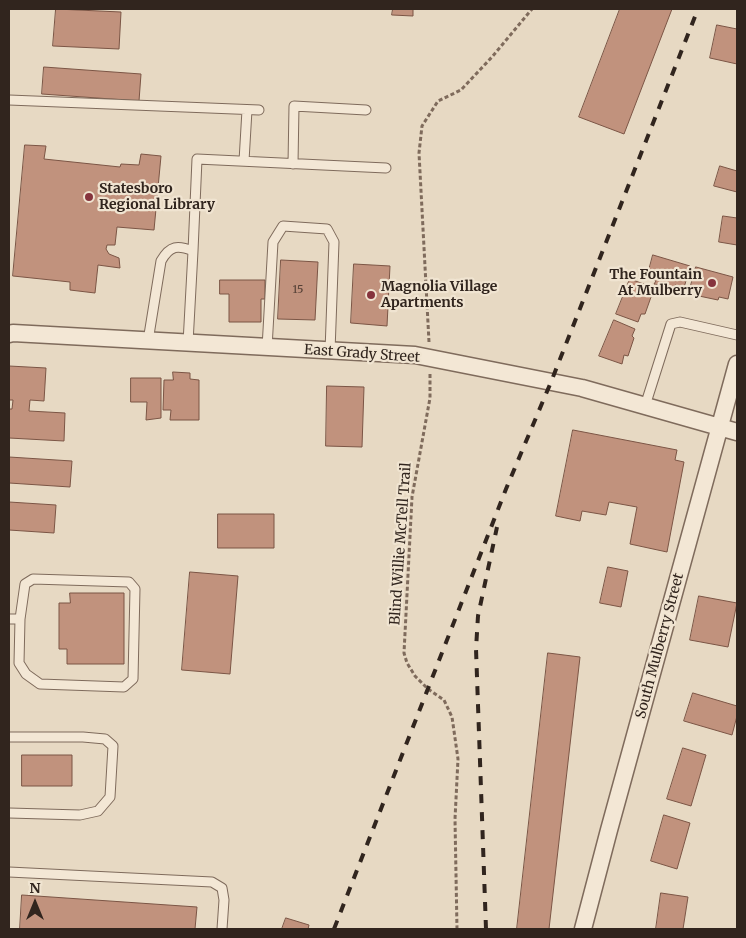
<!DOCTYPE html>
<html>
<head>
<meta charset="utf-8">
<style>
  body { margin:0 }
  #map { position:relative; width:746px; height:938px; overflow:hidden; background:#e7d9c3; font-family:Merriweather,serif }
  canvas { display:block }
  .frame { position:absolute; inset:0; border:10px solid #31251e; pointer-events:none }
  .north { position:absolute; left:10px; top:878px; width:50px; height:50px; -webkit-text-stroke:4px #f0e4d1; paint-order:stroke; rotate:0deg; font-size:14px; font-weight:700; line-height:20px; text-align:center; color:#31251e }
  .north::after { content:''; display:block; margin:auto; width:18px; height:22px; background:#31251e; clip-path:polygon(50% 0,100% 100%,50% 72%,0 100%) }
</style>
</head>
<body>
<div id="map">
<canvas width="746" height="938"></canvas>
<div class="frame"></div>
<div class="north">N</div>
</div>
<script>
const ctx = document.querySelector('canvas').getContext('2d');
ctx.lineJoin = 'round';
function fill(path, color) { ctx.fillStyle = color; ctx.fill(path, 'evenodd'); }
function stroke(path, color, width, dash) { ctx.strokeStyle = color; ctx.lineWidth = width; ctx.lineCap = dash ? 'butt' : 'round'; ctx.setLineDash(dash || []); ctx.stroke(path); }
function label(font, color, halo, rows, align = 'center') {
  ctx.font = font + ' Merriweather,serif'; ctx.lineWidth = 4.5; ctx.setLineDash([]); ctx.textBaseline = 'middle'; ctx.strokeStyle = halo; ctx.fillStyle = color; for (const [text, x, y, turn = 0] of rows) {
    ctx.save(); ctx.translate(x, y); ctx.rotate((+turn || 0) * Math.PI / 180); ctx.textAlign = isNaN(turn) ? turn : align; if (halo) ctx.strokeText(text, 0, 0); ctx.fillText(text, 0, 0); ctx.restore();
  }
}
const building = new Path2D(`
  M56 9 121 12 119 49 53 46Z
  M393 9H413V16L392 15Z
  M620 9H672L624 134 579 117Z
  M717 25 737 29V64L710 58Z
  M44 67 141 74 139 101 42 94Z
  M25 145 46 146 44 159 120 167 121 164 139 165 141 154 161 156 154 230 117 227 115 245H107L106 249 109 254 119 258 120 268 98 265 95 293 70 290V282L13 276Z
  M720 166 737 171V192L714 186Z
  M723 216 737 218V245L719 242Z
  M653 255 690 266 684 288 675 285 674 288 654 284 656 281 647 278Z
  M281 260 318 262 315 320 278 319Z
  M354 264 390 266 387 326 351 323Z
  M696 267 733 277 728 299 719 297 718 300 699 296 700 293 690 289Z
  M630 279 652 287 649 295 651 297 645 314H641L638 322 616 314Z
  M220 280H265V299H261V322H229V294H220Z
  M614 320 635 329 632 336 634 338 628 356 624 355 622 364 599 356Z
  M9 366 46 368 44 401 30 400 29 411 65 413 64 441 9 438V409H12L13 400H9Z
  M173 372 190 373V379L199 380V420H170L171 410H163L164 380H173Z
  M131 378H161V418L146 420 147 402H131Z
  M327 386 364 387 362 447 326 446Z
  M573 430 677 450 675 460 684 462 667 552 630 544 637 507 609 502 606 515 582 511 580 521 556 516Z
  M9 457 72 461 70 487 9 483Z
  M9 502 56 505 54 533 9 530Z
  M218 514H274V548H218Z
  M608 567 628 571 621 607 600 603Z
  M190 572 238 576 230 674 182 670Z
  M70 593H124V664H67V649H59V603H70Z
  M699 596 737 603 728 647 690 640Z
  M548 653 580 657 549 929H517Z
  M693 693 737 706V716L732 735 684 721Z
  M683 748 706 755 691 806 667 799Z
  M22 755H72V786H22Z
  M664 815 690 823 677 869 651 861Z
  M661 893 688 897 683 929H656Z
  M22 895 197 907 195 929H20Z
  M286 918 309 925 308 929H282Z`);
fill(building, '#c1927d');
stroke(building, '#7b5545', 1);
const service = new Path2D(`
  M9 100 259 110
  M244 161 247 110
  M293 164 294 106 366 110
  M193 251 197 159 386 168
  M148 341 161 261C170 245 178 245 193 251L188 343
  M267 348 273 242 283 226 327 229 334 242 330 351
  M645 406 671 324 680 322 737 335
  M33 579 129 582 135 589 133 679 124 687 40 684 26 674 19 663 20 619 25 584Z
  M9 619H20
  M9 737H83L105 739 113 746 110 797 98 811 80 815 9 813
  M9 872 212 882 222 888 224 900 222 929`);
const minor = new Path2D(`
  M9 334 13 333 415 355 582 388 737 432
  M583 929 609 830 737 364`);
stroke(service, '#7f6b5c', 11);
stroke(minor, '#7f6b5c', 19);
stroke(new Path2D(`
  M429 342 419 153 422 126 438 101 461 90 492 57 532 9
  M430 374V398L412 497 404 653 407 663 415 676 428 689 444 700 452 717 458 759 455 819 457 929`), '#7f6b5c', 3, [4, 2.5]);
stroke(service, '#f3e7d5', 9);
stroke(minor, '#f3e7d5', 16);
stroke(new Path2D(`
  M334 929 506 489 551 382 698 9
  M486 929 476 649 478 616 497 527`), '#31251e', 4, [9, 9]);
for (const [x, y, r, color] of [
  [89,197,5,"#86343d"],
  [712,283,5,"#86343d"],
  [371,295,5,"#86343d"]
]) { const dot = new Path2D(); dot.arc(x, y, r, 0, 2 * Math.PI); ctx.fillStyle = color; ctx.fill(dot); stroke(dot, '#f0e4d1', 2); }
label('11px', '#554036', null, [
  ["15",298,290]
]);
label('bold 14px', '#31251e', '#f0e4d1', [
  ["Statesboro",99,189],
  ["Regional Library",99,205],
  ["The Fountain",702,275,"right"],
  ["At Mulberry",702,291,"right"],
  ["Magnolia Village",381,287],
  ["Apartments",381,303]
], 'left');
label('14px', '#31251e', '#f0e4d1', [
  ["East Grady Street",362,354,4],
  ["Blind Willie McTell Trail",401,544,-86],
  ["South Mulberry Street",660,646,-75]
]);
</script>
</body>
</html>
